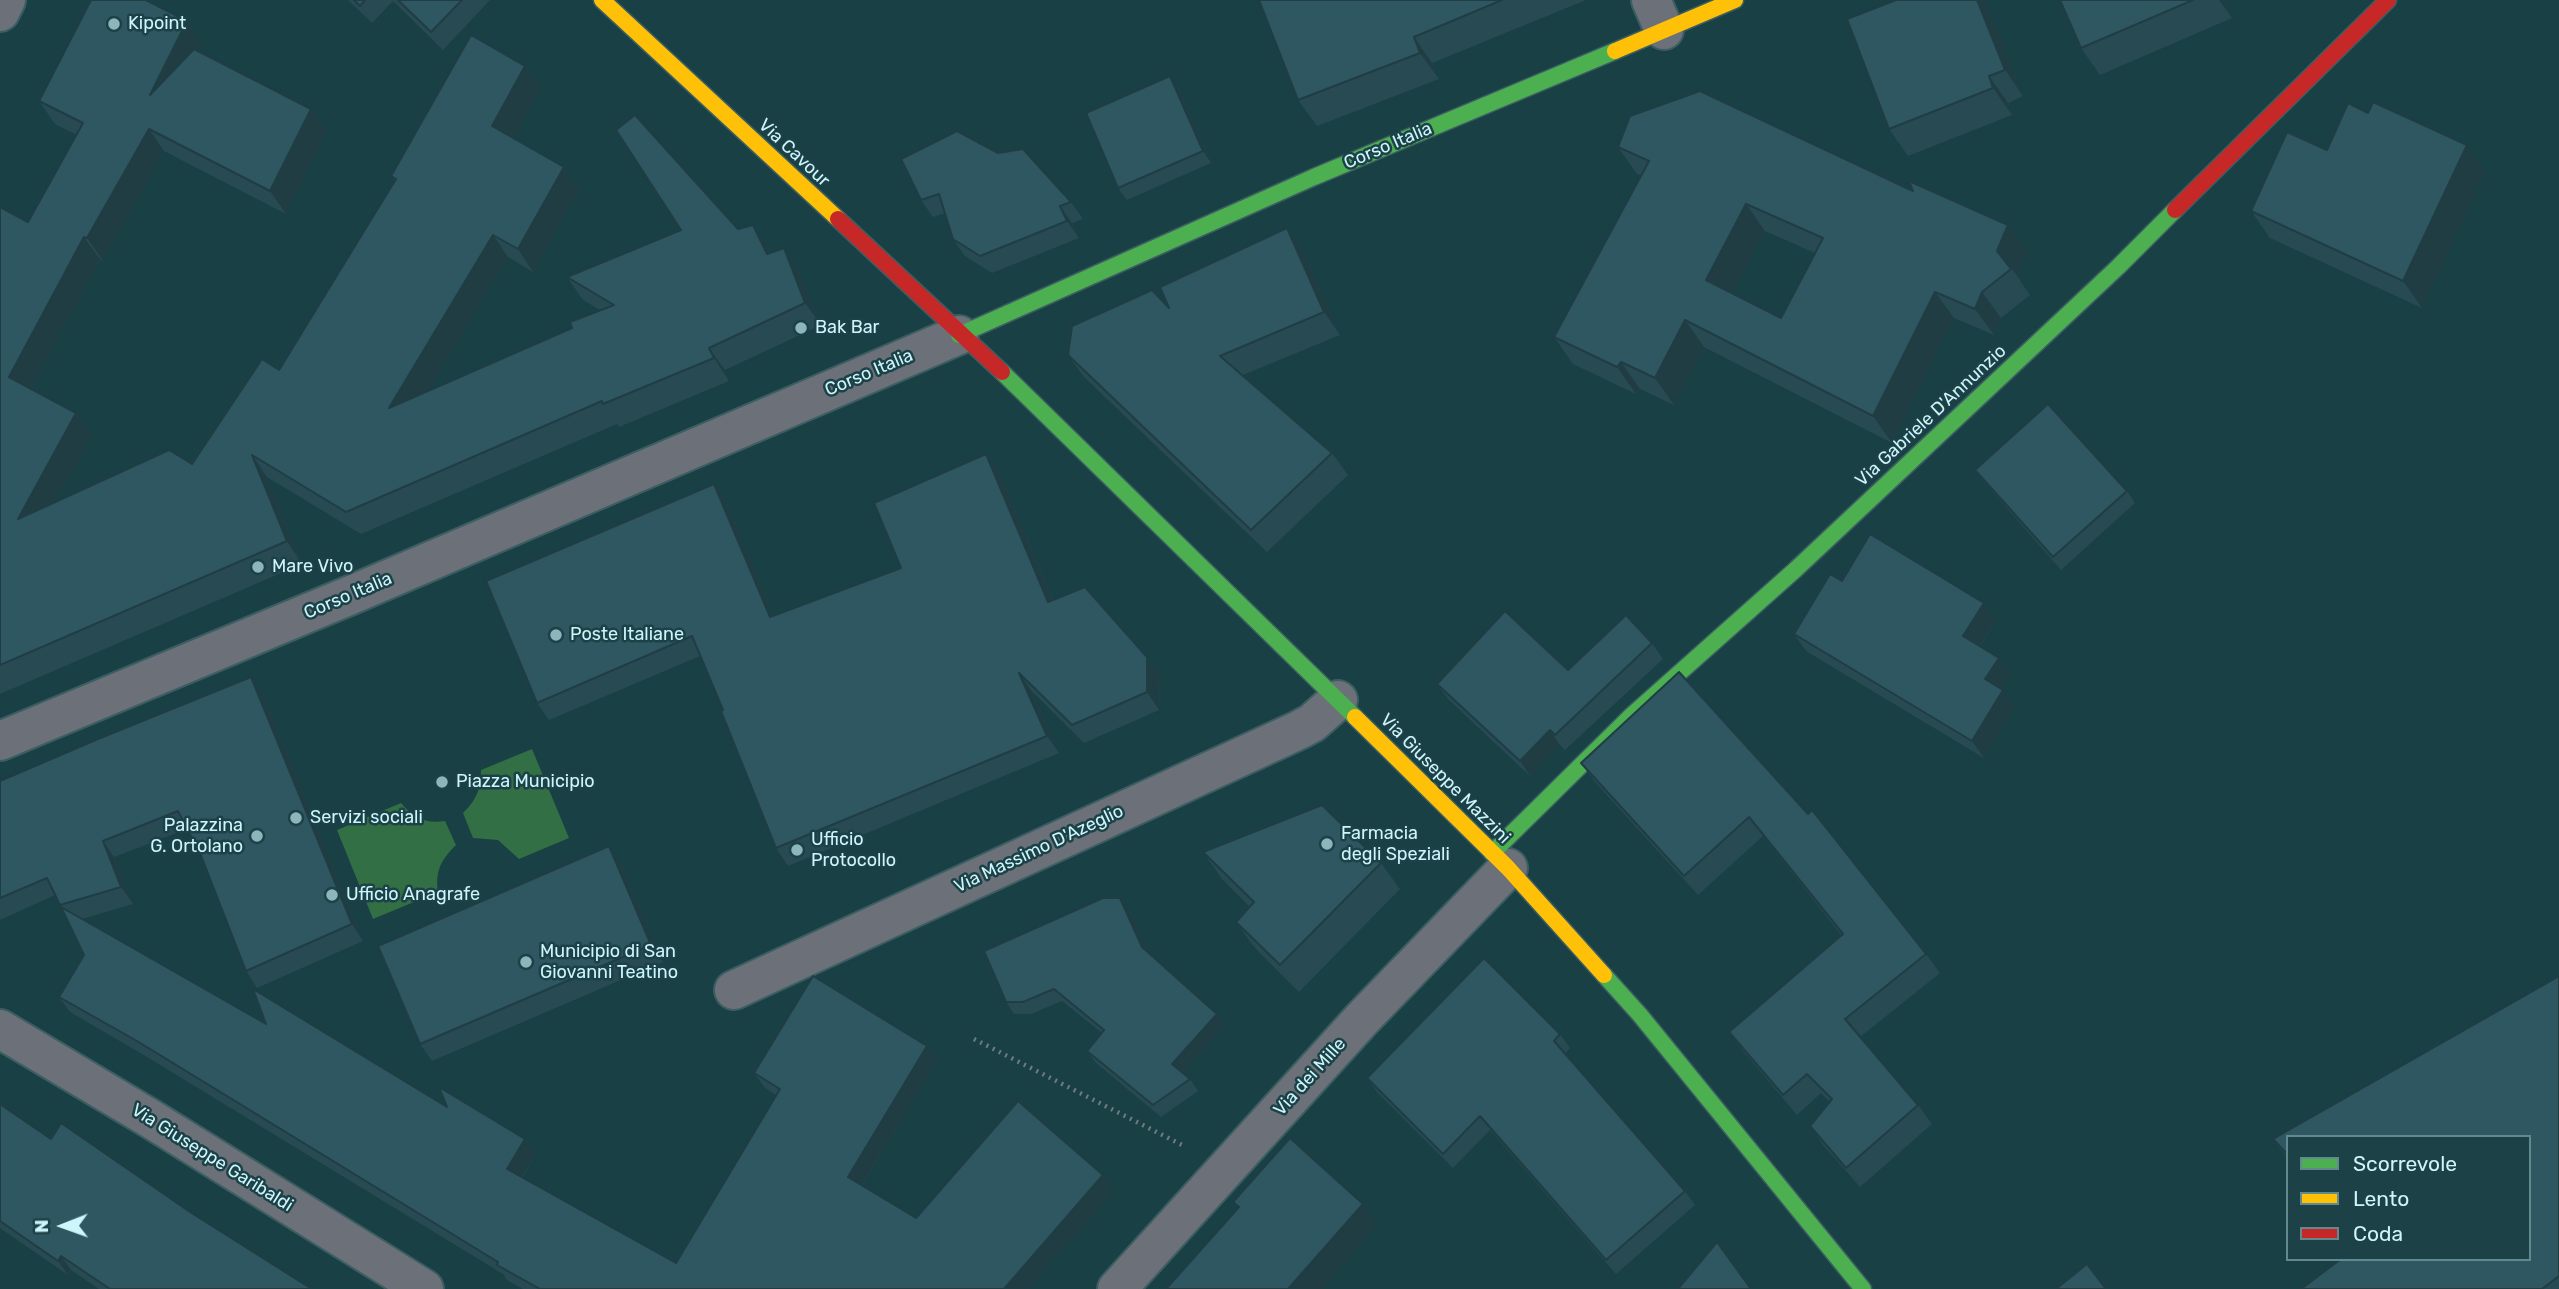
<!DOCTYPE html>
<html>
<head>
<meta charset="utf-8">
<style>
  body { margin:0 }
  #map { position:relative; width:2559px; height:1289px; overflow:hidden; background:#194045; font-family:Rubik,sans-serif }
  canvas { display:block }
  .legend { position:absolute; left:2286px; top:1135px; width:245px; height:126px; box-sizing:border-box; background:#1c4147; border:2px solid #62898f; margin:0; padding:9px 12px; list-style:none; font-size:21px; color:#ccf5fc }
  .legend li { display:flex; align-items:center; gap:14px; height:35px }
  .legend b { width:35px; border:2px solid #62898f }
  .north { position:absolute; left:28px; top:1191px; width:70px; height:70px; -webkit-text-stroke:5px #1c4147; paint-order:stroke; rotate:269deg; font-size:19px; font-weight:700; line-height:28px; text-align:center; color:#ccf5fc }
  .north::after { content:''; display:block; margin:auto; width:24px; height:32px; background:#ccf5fc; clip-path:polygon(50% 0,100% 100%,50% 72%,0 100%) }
</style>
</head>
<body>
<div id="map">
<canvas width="2559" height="1289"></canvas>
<ul class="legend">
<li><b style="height:9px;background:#4caf50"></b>Scorrevole</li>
<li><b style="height:9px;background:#ffc107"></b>Lento</li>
<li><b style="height:9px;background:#c62828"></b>Coda</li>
</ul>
<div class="north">N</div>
</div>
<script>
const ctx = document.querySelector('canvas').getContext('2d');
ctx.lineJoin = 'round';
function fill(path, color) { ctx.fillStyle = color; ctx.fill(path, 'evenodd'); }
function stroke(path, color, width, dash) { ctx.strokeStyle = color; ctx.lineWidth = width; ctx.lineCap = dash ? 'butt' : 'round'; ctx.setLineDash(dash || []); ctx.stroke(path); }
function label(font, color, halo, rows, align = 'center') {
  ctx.font = font + ' Rubik,sans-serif'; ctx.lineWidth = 5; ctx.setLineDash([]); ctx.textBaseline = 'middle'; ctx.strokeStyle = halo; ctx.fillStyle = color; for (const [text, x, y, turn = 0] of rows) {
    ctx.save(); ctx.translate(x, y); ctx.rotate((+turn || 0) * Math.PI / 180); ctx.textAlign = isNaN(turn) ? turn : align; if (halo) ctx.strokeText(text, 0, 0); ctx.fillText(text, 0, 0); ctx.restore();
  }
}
fill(new Path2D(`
  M532 749 569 838 519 859 498 840 473 838 463 813C477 799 481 789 481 770Z
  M401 803C414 818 425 824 445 821L456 845C441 860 435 871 438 892L373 919 337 830Z`), '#336f44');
const street = new Path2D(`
  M1651 0 1664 30
  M0 12 6 0
  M0 741 351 595 959 335
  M734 990 1299 730 1312 723 1338 700
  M0 1029 151 1119 424 1289
  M1117 1289 1362 1019 1508 868`);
const fast = new Path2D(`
  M959 335 1314 177 1615 51
  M1002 372 1355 717
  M1492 853 1632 715 1795 570 2118 267 2175 210
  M1604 975 1640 1015 1863 1289`);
const slow = new Path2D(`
  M602 0 838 219
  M1615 51 1735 0
  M1355 717 1508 868 1604 975`);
const jam = new Path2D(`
  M2175 210 2388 0
  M838 219 1002 372`);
stroke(street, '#3c5e63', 42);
stroke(fast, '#3c5e63', 19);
stroke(slow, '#3c5e63', 19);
stroke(jam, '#3c5e63', 19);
stroke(new Path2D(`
  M974 1039 1184 1146`), '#6e7b80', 4.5, [2, 5]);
stroke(street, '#6c7078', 38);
stroke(fast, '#4caf50', 16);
stroke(slow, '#ffc107', 16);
stroke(jam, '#c62828', 16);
fill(new Path2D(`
  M348 0H490L443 50 393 1 372 23Z
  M1259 0H1586L1432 63 1439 79 1317 126 1298 100Z
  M1986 0 2023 96 2008 103 2012 115 1908 156 1889 129Z
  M2060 0H2224L2232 18 2100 75 2081 48Z
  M187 21 202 44 199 51 311 109 327 131 286 214 164 151 103 261 100 259 31 389 76 413 92 435 56 501 192 464 279 370 395 181 391 176 525 66 541 89 513 138 564 167 580 190 533 272 508 257 428 391 572 328 600 310 583 300 567 277 738 229 768 247 771 253 799 271 821 325 725 370 729 381 619 427 617 424 361 534 267 477 302 564 0 694V207L28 222 77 135 55 124 39 101Z
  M1178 88 1211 163 1127 200 1118 188Z
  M2368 113 2485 171 2422 308 2270 238 2251 211 2327 150Z
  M1618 147 1913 191 2008 225 2027 252 2017 276 2030 295 2001 318 1994 335 1954 318 1892 443 1704 347 1674 405 1640 389 1636 394 1573 364 1554 337 1641 175 1637 174ZM1765 231 1815 253 1781 318 1732 293Z
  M901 159 1071 202 1083 219 1072 223 1079 238 992 273 965 256 953 239 945 213 933 217 921 200Z
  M1287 228 1303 251 1340 335 1243 375 1332 453 1348 475 1267 552 1084 377 1068 355 1169 308Z
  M986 454 999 471 1053 600 1160 675 1159 710 1084 743 1031 690 1059 753 788 866 776 848 723 710 700 656 549 720 537 703 714 484 726 501 774 616 901 568Z
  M1975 470 2127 491 2135 503 2061 570 1984 482Z
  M1842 581 1984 603 1996 620 1980 646 2011 675 2001 689 2015 707 1984 758 1806 651 1794 634Z
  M1652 643 1663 659 1565 750 1560 745 1530 776 1448 699 1437 684 1568 670Z
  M1679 672 1926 954 1940 973 1860 1037 1918 1105 1932 1124 1860 1187 1823 1145 1810 1126 1830 1102 1821 1093 1797 1115 1743 1051 1729 1032 1841 935 1763 836 1698 895 1595 782 1581 763Z
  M263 694 363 941 257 988 246 971 200 853 187 829 114 857 133 904 82 919 266 1024 447 1107 525 1139 536 1154 522 1178 676 1263 776 1095 765 1088 754 1073 927 1046 937 1061 862 1186 916 1218 1103 1175 1114 1191 1028 1289H523L507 1280 503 1274 147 1057 70 1012 59 997 84 955 55 895 0 920V781Z
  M609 846 621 864 663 962 432 1061 420 1044Z
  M1203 852 1381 863 1400 889 1299 992 1255 948 1236 922 1250 907 1222 879Z
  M1129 910 1147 951 1225 1026 1183 1073 1190 1079 1198 1091 1161 1117 1096 1063 1087 1051 1102 1033 1062 1001 1031 1014H1014L1006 1002Z
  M2559 976V1289H2301L2529 1259 2288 1137V1159L2273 1139Z
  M1560 1034 1570 1048 1565 1054 1685 1191 1695 1205 1616 1274 1490 1130 1453 1168 1377 1092 1367 1078Z
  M0 1104 51 1139 190 1212 312 1289H99L71 1270 68 1275 0 1228Z`), '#284b53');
fill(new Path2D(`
  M1977 0H1986L2023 96 2005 70Z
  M2219 0H2224L2232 18Z
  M187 21 202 44 166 118 150 95Z
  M1414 37 1432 63 1439 79 1420 53Z
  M525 66 541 89 508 148 492 126Z
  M1170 76 1178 88 1211 163 1203 151Z
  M1989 76 2008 103 2012 115 1993 88Z
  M311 109 327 131 286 214 270 191Z
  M149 129 164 151 103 261 87 238Z
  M2467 145 2485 171 2422 308 2403 281Z
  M564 167 580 190 533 272 518 249Z
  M1746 204 1765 231 1725 307 1706 280Z
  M1060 206 1072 223 1079 238 1067 221Z
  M753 225 768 247 783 277 767 254Z
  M2008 225 2027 252 2017 276 1997 251Z
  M1287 228 1303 251 1340 335 1324 312Z
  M493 235 508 257 405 431 389 408Z
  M84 237 100 259 25 400 9 377Z
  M784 248 799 271 821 325 805 303Z
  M1935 292 1954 318 1892 443 1873 416Z
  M1982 292 2001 318 1994 335 1975 309Z
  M1685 320 1704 347 1674 405 1655 378Z
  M709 348 725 370 729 381 714 358Z
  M1621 362 1640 389 1636 394 1617 367Z
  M76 413 92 435 34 541 18 519Z
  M986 454 999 471 1061 620 1048 602Z
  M252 455 267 477 302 564 287 541Z
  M714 484 726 501 782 635 770 617Z
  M1984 603 1996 620 1975 653 1963 636Z
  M1147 657 1160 675 1159 710 1147 692Z
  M1999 658 2011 675 1997 696 1985 679Z
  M1019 673 1031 690 1059 753 1047 736Z
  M251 677 263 694 363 941 352 924Z
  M2003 690 2015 707 1984 758 1972 741Z
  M1550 730 1560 745 1530 776 1520 761Z
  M103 841 114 857 133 904 121 887Z
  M609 846 621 864 663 962 651 945Z
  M1120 898 1129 910 1151 959 1142 947Z
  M1217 1014 1225 1026 1181 1076 1172 1064Z
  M927 1046 937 1061 858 1192 848 1177Z
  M525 1139 536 1154 517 1185 507 1169Z
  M1103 1175 1114 1191 1028 1289H1004Z
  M1363 1204 1378 1225 1322 1289H1288Z
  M61 1256 71 1270 68 1275 58 1261Z`), '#203d44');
const building = new Path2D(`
  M91 0H146L187 21 150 95 194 49 311 109 270 191 149 129 87 238 84 237 9 377 76 413 18 519 169 450 192 464 262 359 279 370 396 179 391 176 471 35 525 66 492 126 564 167 518 249 493 235 389 408 572 328 570 322 614 305 567 277 681 230 616 130 635 115 738 229 753 225 767 254 784 248 805 303 709 348 714 358 603 404 602 401 346 512 252 455 287 541 0 665V207L28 222 83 123 39 101Z
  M354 0H365L360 6Z
  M398 0H462L431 32Z
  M1259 0H1502L1414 37 1420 53 1298 100Z
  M1896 0H1977L2005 70 1989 76 1993 88 1889 129 1847 19Z
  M2060 0H2193L2081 48Z
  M1170 76 1203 151 1118 188 1086 113Z
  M1700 91 1913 191 1909 181 2008 225 1997 251 2011 269 1982 292 1975 309 1935 292 1873 416 1685 320 1655 378 1621 362 1617 367 1554 337 1649 161 1618 147 1630 116ZM1746 204 1823 238 1781 318 1706 280Z
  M2373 102 2467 145 2403 281 2251 211 2287 132 2327 150 2348 103 2368 113Z
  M957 131 998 153 1023 149 1071 202 1060 206 1067 221 980 256 953 239 939 194 921 200 901 159Z
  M1287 228 1324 312 1220 356 1332 453 1251 530 1068 355 1072 326 1152 290 1169 308 1160 287Z
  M2048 404 2127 491 2053 557 1975 470Z
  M986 454 1048 602 1085 587 1147 657V692L1072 725 1019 673 1047 736 776 848 721 711 723 710 692 636 537 703 486 581 714 484 770 617 901 568 874 503Z
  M1870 534 1984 603 1963 636 1999 658 1985 679 2003 690 1972 741 1794 634 1830 574 1842 581Z
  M1505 611 1568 670 1626 615 1652 643 1555 735 1550 730 1520 761 1437 684Z
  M1679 672 1808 814 1812 810 1926 954 1845 1019 1918 1105 1846 1168 1810 1126 1832 1099 1807 1074 1783 1095 1729 1032 1843 934 1749 817 1684 876 1581 763Z
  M251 677 352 924 246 971 200 853 178 811 103 841 121 887 60 905 47 878 0 898V781L98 739Z
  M1322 805 1381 863 1280 965 1236 922 1254 902 1203 852Z
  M609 846 651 945 420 1044 378 946Z
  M1103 898H1120L1142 947 1217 1014 1172 1064 1190 1079 1153 1105 1087 1051 1104 1030 1054 989 1023 1002H1006L984 951Z
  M61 907 266 1024 253 989 447 1107 439 1087 525 1139 507 1169 676 1263 780 1089 754 1073 813 976 927 1046 848 1177 916 1218 1018 1101 1103 1175 1004 1289H540L497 1265 498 1262 137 1041 59 997 84 955Z
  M1484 958 1560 1034 1554 1041 1685 1191 1606 1260 1480 1116 1443 1154 1367 1078Z
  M2559 976V1276L2542 1289H2301L2341 1259H2529V1137H2288V1155L2273 1139Z
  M0 1104 51 1139 61 1123 190 1212 312 1289H110L61 1256 58 1261 0 1221Z
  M1290 1138 1363 1204 1288 1289H1166L1239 1207 1233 1202Z
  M1717 1242 1751 1289H1678Z
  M2087 1264 2106 1289H2056Z`);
fill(building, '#2e5761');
stroke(building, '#203d44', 2);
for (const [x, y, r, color] of [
  [114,24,7,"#8db6bc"],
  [801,328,7,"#8db6bc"],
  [258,567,7,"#8db6bc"],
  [556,635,7,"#8db6bc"],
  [442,782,7,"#8db6bc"],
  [296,818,7,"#8db6bc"],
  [257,836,7,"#8db6bc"],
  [1327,844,7,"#8db6bc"],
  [797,850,7,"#8db6bc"],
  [332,895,7,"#8db6bc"],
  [526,962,7,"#8db6bc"]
]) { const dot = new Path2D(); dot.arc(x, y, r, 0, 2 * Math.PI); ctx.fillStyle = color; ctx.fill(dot); stroke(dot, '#1c4147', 2.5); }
label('18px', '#ccf5fc', '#1c4147', [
  ["Kipoint",128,24],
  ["Bak Bar",815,328],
  ["Mare Vivo",272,567],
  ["Poste Italiane",570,635],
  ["Piazza Municipio",456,782],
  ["Servizi sociali",310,818],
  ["Palazzina",243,826,"right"],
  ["G. Ortolano",243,847,"right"],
  ["Farmacia",1341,834],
  ["degli Speziali",1341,855],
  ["Ufficio",811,840],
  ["Protocollo",811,861],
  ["Ufficio Anagrafe",346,895],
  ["Municipio di San",540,952],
  ["Giovanni Teatino",540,973]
], 'left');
label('18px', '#ccf5fc', '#1c4147', [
  ["Corso Italia",1388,146,-23],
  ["Via Cavour",794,153,43],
  ["Corso Italia",869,373,-23],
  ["Via Gabriele D'Annunzio",1931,416,-43],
  ["Corso Italia",348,596,-23],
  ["Via Giuseppe Mazzini",1445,779,45],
  ["Via Massimo D'Azeglio",1039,849,-25],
  ["Via dei Mille",1310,1077,-48],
  ["Via Giuseppe Garibaldi",212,1158,32]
]);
</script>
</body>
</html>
